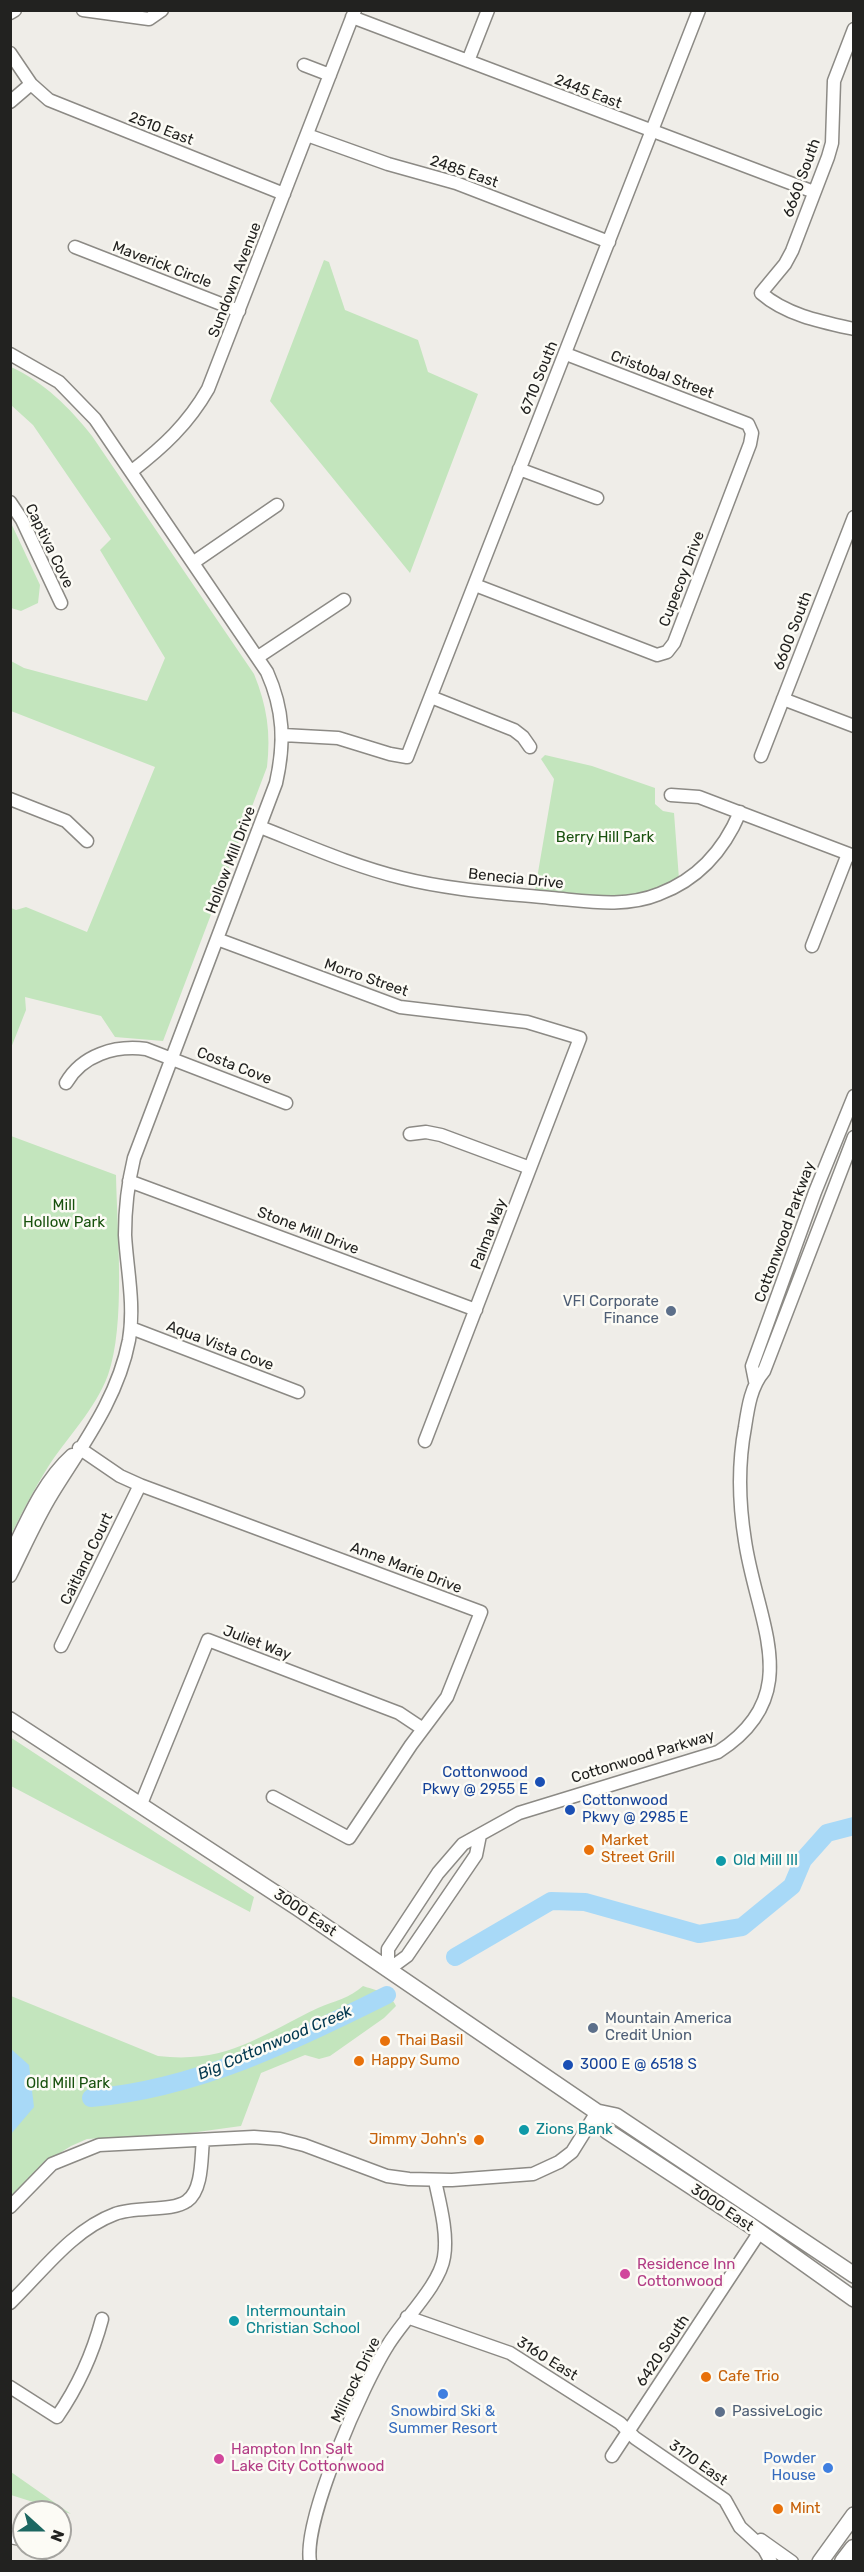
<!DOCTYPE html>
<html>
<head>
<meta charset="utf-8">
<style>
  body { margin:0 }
  #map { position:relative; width:864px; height:2572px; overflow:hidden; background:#efede8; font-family:Rubik,sans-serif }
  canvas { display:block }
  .frame { position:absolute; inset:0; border:12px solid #222220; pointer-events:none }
  .north { position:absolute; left:12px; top:2500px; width:60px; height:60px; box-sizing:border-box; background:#fcfbf5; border:2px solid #a5a4a0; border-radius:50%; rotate:111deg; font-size:16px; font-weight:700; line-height:24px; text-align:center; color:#222220 }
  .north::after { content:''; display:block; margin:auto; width:21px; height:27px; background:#1c6761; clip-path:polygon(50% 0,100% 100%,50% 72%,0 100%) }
</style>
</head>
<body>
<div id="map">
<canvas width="864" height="2572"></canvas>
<div class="frame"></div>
<div class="north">N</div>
</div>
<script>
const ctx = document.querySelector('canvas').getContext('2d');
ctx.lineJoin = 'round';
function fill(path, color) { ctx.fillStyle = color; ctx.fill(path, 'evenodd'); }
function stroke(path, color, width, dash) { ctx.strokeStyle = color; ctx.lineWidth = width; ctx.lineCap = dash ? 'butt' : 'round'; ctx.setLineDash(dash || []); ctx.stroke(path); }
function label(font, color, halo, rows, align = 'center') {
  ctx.font = font + ' Rubik,sans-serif'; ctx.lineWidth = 5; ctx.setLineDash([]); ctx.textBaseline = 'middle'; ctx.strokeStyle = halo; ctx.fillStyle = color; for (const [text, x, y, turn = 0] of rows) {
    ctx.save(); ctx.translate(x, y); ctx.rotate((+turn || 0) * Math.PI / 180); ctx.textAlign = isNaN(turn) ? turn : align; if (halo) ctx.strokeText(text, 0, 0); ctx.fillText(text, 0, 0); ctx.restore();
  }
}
fill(new Path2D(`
  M324 260 329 262 345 310 418 340 428 372 478 394 410 573 270 401Z
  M11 367C45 383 69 407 92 436L254 674C267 706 271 733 267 767L163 1041 115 1037 101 1016 25 997 26 1010 11 1048V908L16 910 26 907 87 932 155 767 11 711V661L24 668 147 701 165 658 100 550 111 539 33 425 11 405Z
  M11 523 40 585 38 603 21 611 11 608Z
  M545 755 592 766 655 788V804L663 811 674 813 679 879 649 893 619 898 535 890 554 779 541 759Z
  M11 1136 116 1175C117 1231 126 1325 108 1375 95 1410 68 1436 48 1467 34 1489 22 1512 11 1535Z
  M10 1737 254 1897 250 1912 11 1786Z
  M363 1986C374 1990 389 1991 396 2006L384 2018 330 2056 319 2059 305 2055 261 2073 241 2126 190 2133 87 2139 71 2146 44 2163 11 2196V1996L158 2056C227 2064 259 2036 318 2008 334 2001 350 1998 363 1986Z
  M10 2472H11L71 2514 11 2495Z`), '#c3e5bd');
fill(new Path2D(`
  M11 2049 29 2065 34 2107 11 2134Z`), '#a8d9f7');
stroke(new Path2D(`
  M455 1957 551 1901 585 1902 699 1934 742 1927 792 1886 803 1860 827 1833 854 1826
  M91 2098C196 2089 293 2042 387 1995`), '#a8d9f7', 18);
const minor = new Path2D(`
  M83 10 149 19 162 10
  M10 13 15 10
  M352 17 814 192
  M854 29 834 81 832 143 828 157 792 251 785 264 761 293C786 315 822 322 854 329
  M10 53 31 84 49 100 284 194
  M468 61 488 10
  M304 65 330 75
  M10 102 31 84
  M307 135 388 164 456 183 609 242
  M75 247 239 311
  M10 354 59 382 95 419 267 672C284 710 285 743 276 783L134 1158C128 1183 125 1209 125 1235 127 1270 135 1304 129 1340 118 1398 83 1444 52 1494 36 1520 24 1548 10 1576
  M519 469 597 498
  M132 471C163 447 188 424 208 389L355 10
  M10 502 22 520 61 603
  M194 562 277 505
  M475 585 657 655 667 652 674 643 750 444 752 433 748 424 566 354
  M258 657 344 600
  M431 697 514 730 523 737 530 747
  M783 699 854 726
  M283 735 338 738 390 754 407 757 699 10
  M761 756 854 517
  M671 795 699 797 854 856
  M10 799 66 821 87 841
  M260 827C306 845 353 866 402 878 450 890 501 893 551 898 587 901 625 908 659 894 699 879 724 850 740 812
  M217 939 400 1007 527 1022 580 1038 425 1441
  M812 946 848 854
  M66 1083C82 1055 115 1045 146 1049L286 1103
  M410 1134 426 1132 441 1135 530 1168
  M129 1181 476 1310
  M131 1328 298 1392
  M755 1381 752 1366 815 1192 854 1096
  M79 1448 120 1476 140 1485 481 1612 447 1697 411 1745 349 1838 273 1797
  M10 1555C27 1520 43 1481 72 1455
  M61 1646 140 1485
  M141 1804 208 1640 399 1713 423 1729
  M388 1970V1949L438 1873 463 1844 519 1813 718 1752C807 1695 757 1623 745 1541 739 1504 738 1464 745 1427 748 1407 751 1386 764 1371L854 1137
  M388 1970 407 1956 476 1855 480 1835
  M10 2207 52 2164 99 2145 254 2137 280 2139 304 2145 387 2176 409 2179 452 2180 533 2174 559 2162 572 2152 597 2112
  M10 2303C42 2272 72 2230 115 2214 135 2206 172 2212 187 2201 203 2190 201 2157 203 2140
  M407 2317 510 2353 620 2423 635 2438 725 2500 740 2527 764 2549 771 2562
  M10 2387 57 2417C77 2388 93 2353 102 2319
  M612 2456 759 2233
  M10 2537 20 2539
  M761 2540 792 2562
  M310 2562C303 2519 363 2384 388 2345 403 2320 440 2285 444 2257 448 2234 440 2204 435 2181`);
const major = new Path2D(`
  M10 1720 298 1908 597 2112 616 2116 854 2275
  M597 2112 607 2131 750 2225 854 2299
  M820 2562 854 2515`);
const highway = new Path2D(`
  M844 2562 854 2549`);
stroke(minor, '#8c8a85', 15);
stroke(major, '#8c8a85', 18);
stroke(highway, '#8c8a85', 21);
stroke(minor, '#fff', 12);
stroke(major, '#fff', 15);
stroke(highway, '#fff', 18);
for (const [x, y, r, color] of [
  [671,1311,6,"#5c6f8a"],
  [540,1782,6,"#1a4fb4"],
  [570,1810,6,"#1a4fb4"],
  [589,1850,6,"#e8710a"],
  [721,1861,6,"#0f9aa8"],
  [593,2028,6,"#5c6f8a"],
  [385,2041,6,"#e8710a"],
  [359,2061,6,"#e8710a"],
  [568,2065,6,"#1a4fb4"],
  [524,2130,6,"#0f9aa8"],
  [479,2140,6,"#e8710a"],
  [625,2274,6,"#d1479c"],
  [234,2321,6,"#0f9aa8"],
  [706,2377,6,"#e8710a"],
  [443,2394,6,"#3f7fe0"],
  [720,2412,6,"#5c6f8a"],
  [219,2459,6,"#d1479c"],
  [828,2468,6,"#3f7fe0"],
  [778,2509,6,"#e8710a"]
]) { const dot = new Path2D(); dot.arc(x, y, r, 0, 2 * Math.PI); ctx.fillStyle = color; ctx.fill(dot); stroke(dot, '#fcfbf5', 2); }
label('15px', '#222220', '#fcfbf5', [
  ["2445 East",588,92,21],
  ["2510 East",161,129,21],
  ["2485 East",464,172,19],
  ["6660 South",802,178,-70],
  ["Maverick Circle",162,265,21],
  ["Sundown Avenue",235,280,-69],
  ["Cristobal Street",662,375,21],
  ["6710 South",539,378,-68],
  ["Captiva Cove",49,546,64],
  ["Cupecoy Drive",682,579,-69],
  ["6600 South",793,631,-69],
  ["Hollow Mill Drive",231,860,-69],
  ["Benecia Drive",516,879,6],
  ["Morro Street",366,978,19],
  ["Costa Cove",234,1066,21],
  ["Stone Mill Drive",308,1231,21],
  ["Cottonwood Parkway",785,1232,-70],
  ["Palma Way",489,1234,-69],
  ["Aqua Vista Cove",220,1346,21],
  ["Caitland Court",87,1559,-64],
  ["Anne Marie Drive",406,1568,21],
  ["Juliet Way",257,1643,21],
  ["Cottonwood Parkway",643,1757,-17],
  ["3000 East",305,1913,34],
  ["3000 East",722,2208,34],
  ["6420 South",663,2351,-56],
  ["3160 East",547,2359,32],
  ["Millrock Drive",356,2380,-64],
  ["3170 East",698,2463,35]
]);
label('15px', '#18510e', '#fcfbf5', [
  ["Berry Hill Park",605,838],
  ["Mill",64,1206],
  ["Hollow Park",64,1223],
  ["Old Mill Park",68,2084]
]);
label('15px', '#4e5e75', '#fcfbf5', [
  ["VFI Corporate",659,1302,"right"],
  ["Finance",659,1319,"right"],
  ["Mountain America",605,2019],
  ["Credit Union",605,2036],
  ["PassiveLogic",732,2412]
], 'left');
label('15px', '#164399', '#fcfbf5', [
  ["Cottonwood",528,1773,"right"],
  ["Pkwy @ 2955 E",528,1790,"right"],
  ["Cottonwood",582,1801],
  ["Pkwy @ 2985 E",582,1818],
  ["3000 E @ 6518 S",580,2065]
], 'left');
label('15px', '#c56008', '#fcfbf5', [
  ["Market",601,1841],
  ["Street Grill",601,1858],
  ["Thai Basil",397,2041],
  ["Happy Sumo",371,2061],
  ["Jimmy John's",467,2140,"right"],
  ["Cafe Trio",718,2377],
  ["Mint",790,2509]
], 'left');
label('15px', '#0d838f', '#fcfbf5', [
  ["Old Mill III",733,1861],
  ["Zions Bank",536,2130],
  ["Intermountain",246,2312],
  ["Christian School",246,2329]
], 'left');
label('15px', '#b23c85', '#fcfbf5', [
  ["Residence Inn",637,2265],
  ["Cottonwood",637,2282],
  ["Hampton Inn Salt",231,2450],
  ["Lake City Cottonwood",231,2467]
], 'left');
label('15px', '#366cbe', '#fcfbf5', [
  ["Snowbird Ski &",443,2412],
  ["Summer Resort",443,2429],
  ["Powder",816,2459,"right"],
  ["House",816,2476,"right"]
]);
label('italic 16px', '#00364e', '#fcfbf5', [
  ["Big Cottonwood Creek",275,2043,-23]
]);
</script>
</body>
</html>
